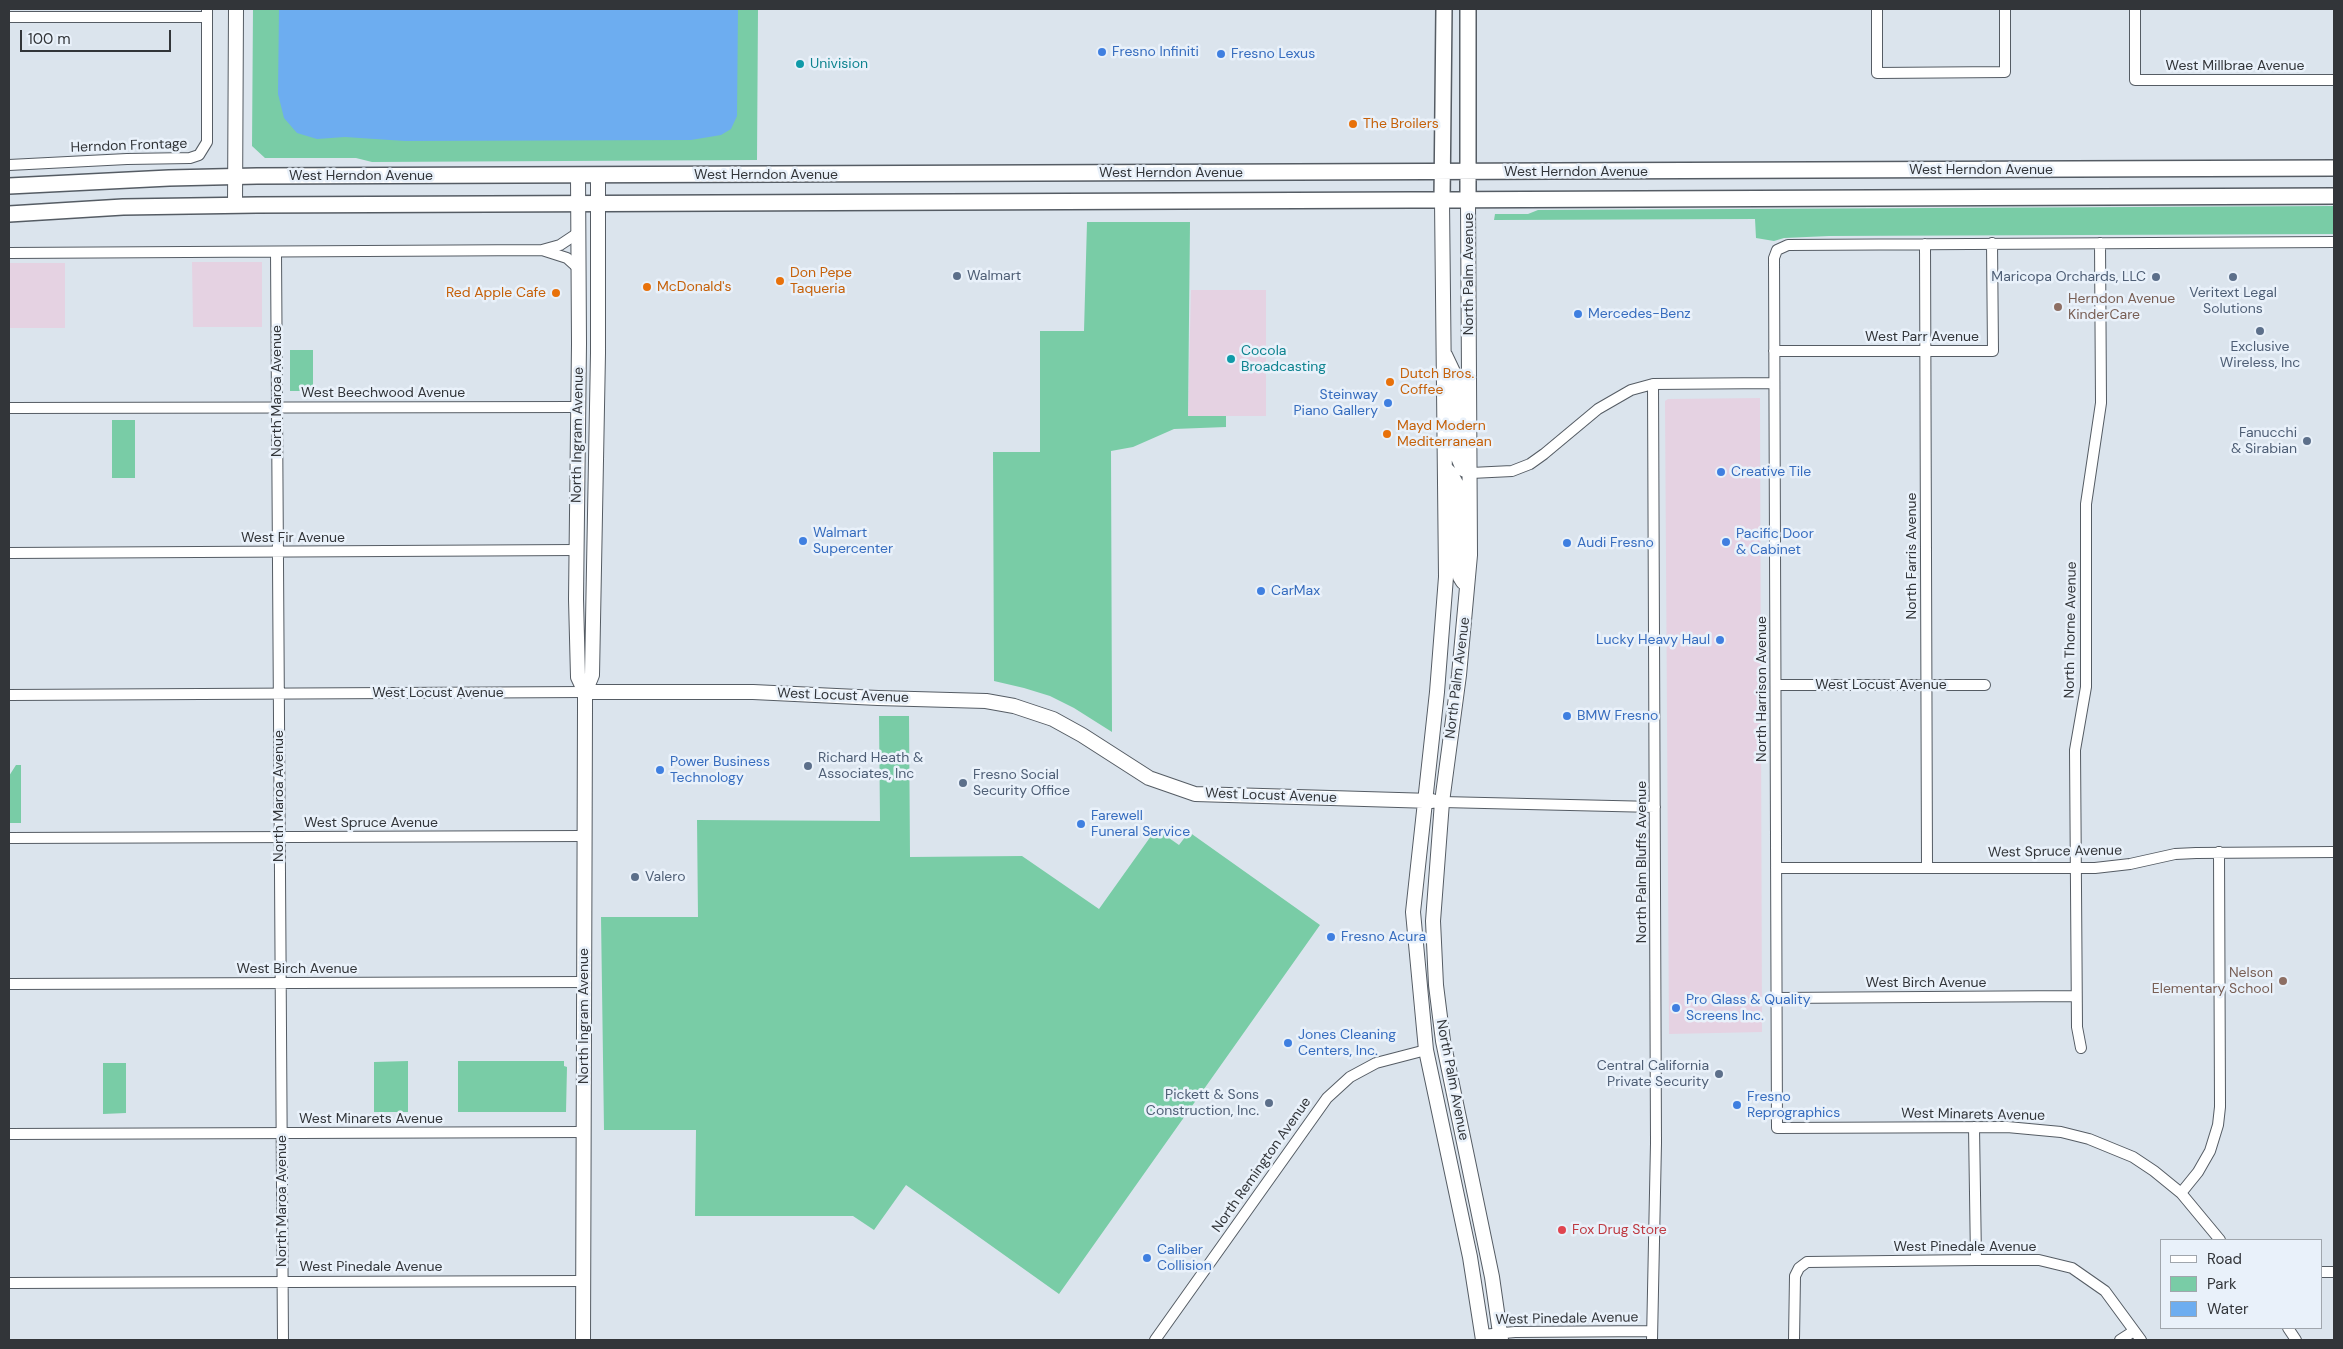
<!DOCTYPE html>
<style>
body{margin:0}
#map{position:relative;width:2343px;height:1349px;overflow:hidden;background:#dbe4ed;font-family:"DM Sans",sans-serif}
canvas{display:block}
.frame{position:absolute;inset:0;border:10px solid #323539;pointer-events:none}
.legend{position:absolute;left:2160px;top:1239px;width:162px;height:90px;box-sizing:border-box;background:#e9f1fa;border:1px solid #a0a6ad;margin:0;padding:6px 9px;list-style:none;font-size:15px;color:#323539}
.legend li{display:flex;align-items:center;gap:10px;height:25px}
.legend b{width:25px;border:1px solid #a0a6ad}
.scale{position:absolute;left:20px;top:30px;width:151px;height:22px;box-sizing:border-box;border:2px solid #323539;border-top:0;padding-left:6px;font-size:15px;line-height:18px;white-space:nowrap;color:#323539;-webkit-text-stroke:4px #e9f1fa;paint-order:stroke}
</style>
<div id="map">
<canvas width="2343" height="1349"></canvas>
<div class="frame"></div>
<ul class="legend">
<li><b style="height:6px;background:#fff"></b>Road</li>
<li><b style="height:14px;background:#79cca6"></b>Park</li>
<li><b style="height:14px;background:#6dadf0"></b>Water</li>
</ul>
<div class="scale">100 m</div>
</div>
<script>
const ctx = document.querySelector('canvas').getContext('2d');
ctx.lineJoin = 'round';
function fill(path, color) { ctx.fillStyle = color; ctx.fill(path, 'evenodd'); }
const toPath = rows => new Path2D(rows.map(r => 'M' + r).join(''));
function strokePath(path, color, width, dash) { ctx.strokeStyle = color; ctx.lineWidth = width; ctx.lineCap = dash ? 'butt' : 'round'; ctx.setLineDash(dash || []); ctx.stroke(path); }
function label(font, color, halo, rows, align = 'center') {
  ctx.font = font + ' "DM Sans",sans-serif'; ctx.lineWidth = 5; ctx.setLineDash([]); ctx.textBaseline = 'middle'; ctx.strokeStyle = halo; ctx.fillStyle = color; for (const [text, x, y, turn = 0] of rows) {
    ctx.save(); ctx.translate(x, y); ctx.rotate((+turn || 0) * Math.PI / 180); ctx.textAlign = isNaN(turn) ? turn : align; if (halo) ctx.strokeText(text, 0, 0); ctx.fillText(text, 0, 0); ctx.restore();
  }
}
fill(toPath([
 [192,262,262,262,262,327,193,327],
 [9,263,65,263,65,328,9,328],
 [1191,290,1266,290,1266,416,1188,416],
 [1760,398,1762,1032,1669,1034,1665,401,1668,399]
]), '#e5d2e2');
fill(toPath([
 [253,9,758,9,757,160,372,162,356,158,265,158,252,146],
 [2334,206,2334,234,1829,236,1784,238,1774,241,1756,238,1755,219,1494,220,1495,214,1528,214,1538,210],
 [1087,222,1190,222,1188,416,1226,416,1226,427,1174,429,1133,447,1111,451,1112,732,1074,708,1050,696,1024,688,994,681,993,452,1040,452,1040,331,1084,331],
 [290,350,313,350,313,391,290,391],
 [112,420,135,420,135,478,112,478],
 [879,716,909,716,910,857,1022,856,1099,909,1156,829,1179,845,1189,832,1320,925,1059,1294,906,1185,874,1230,853,1216,695,1216,696,1130,604,1130,601,917,698,917,697,820,880,821],
 [16,765,21,765,21,823,9,823,9,776],
 [408,1061,408,1112,374,1112,374,1062],
 [458,1061,564,1061,564,1066,567,1067,566,1112,458,1112],
 [103,1063,126,1063,126,1113,103,1114]
]), '#79cca6');
fill(toPath([
 [738,9,737,116,731,129,721,135,691,140,405,141,345,137,317,139,297,133,284,118,278,94,279,9]
]), '#6dadf0');
const street = toPath([
 [1877,9,1877,73,2005,72,2005,9],
 [2135,9,2135,80,2334,80],
 [9,17,207,17,207,9],
 [9,165,127,159,190,158,199,155,207,142,207,17],
 [1925,244,1927,868],
 [542,250,567,258,578,268],
 [276,252,283,1340],
 [9,253,542,250,560,245,578,233],
 [1774,351,1993,351,1992,243],
 [9,408,578,407],
 [1471,473,1512,471,1530,464,1544,454,1598,409,1631,390,1653,384,1774,383],
 [9,553,577,550],
 [1776,685,1985,685],
 [9,695,585,692],
 [1442,802,1655,807],
 [9,838,584,836],
 [1776,868,2095,868,2130,864,2175,854,2196,853,2334,852],
 [9,984,585,982],
 [1776,998,2076,996],
 [2081,1048,2077,1027,2075,750,2086,687,2086,504,2101,403,2100,243],
 [1974,1127,1976,1260],
 [9,1134,584,1132],
 [2181,1193,2198,1172,2210,1151,2218,1125,2220,1107,2219,852],
 [2220,1240,2181,1193,2154,1171,2133,1157,2089,1139,2061,1132,2007,1127,1777,1128,1774,258,1777,250,1788,245,2334,242],
 [2322,1272,2334,1272],
 [9,1283,583,1281],
 [2288,1328,2296,1340],
 [1482,1335,1515,1332,1652,1331],
 [1155,1340,1327,1098,1350,1077,1376,1063,1426,1050],
 [1652,1340,1656,1143,1653,384],
 [1794,1340,1795,1276,1799,1268,1807,1262,1976,1260,2039,1260,2072,1268,2105,1291,2141,1340],
 [2120,1340,2134,1331]
]);
const secondary = toPath([
 [578,176,579,344,576,599,578,677,585,692],
 [1442,201,1446,577,1437,692,1413,912,1426,1050,1470,1257,1483,1340],
 [1468,201,1470,555,1459,675,1442,802,1433,921,1436,985,1443,1041,1492,1277,1501,1340],
 [235,205,236,9],
 [1445,355,1455,376,1457,455,1463,469,1471,473],
 [1445,468,1451,474,1458,487,1460,577,1463,582],
 [585,692,753,692,878,698,986,701,1014,706,1053,719,1082,735,1149,778,1195,794,1432,801],
 [583,1340,585,709,585,692,592,675,598,353,598,175]
]);
const primary = toPath([
 [1468,9,1468,201],
 [9,186,169,178,257,176,2334,168],
 [1442,201,1444,9],
 [9,214,123,207,257,205,2334,196]
]);
strokePath(street, '#555c64', 12);
strokePath(secondary, '#555c64', 16);
strokePath(primary, '#555c64', 18);
strokePath(street, '#fff', 10);
strokePath(secondary, '#fff', 14);
strokePath(primary, '#fff', 15);
for (const [x, y, r, color] of [
 [1102,52,5,"#3f7fe0"],
 [1221,54,5,"#3f7fe0"],
 [800,64,5,"#0f9aa8"],
 [1353,124,5,"#e8710a"],
 [957,276,5,"#5c6f8a"],
 [2156,277,5,"#5c6f8a"],
 [2233,277,5,"#5c6f8a"],
 [780,281,5,"#e8710a"],
 [647,287,5,"#e8710a"],
 [556,293,5,"#e8710a"],
 [2058,307,5,"#8d6e63"],
 [1578,314,5,"#3f7fe0"],
 [2260,331,5,"#5c6f8a"],
 [1231,359,5,"#0f9aa8"],
 [1390,382,5,"#e8710a"],
 [1388,403,5,"#3f7fe0"],
 [1387,434,5,"#e8710a"],
 [2307,441,5,"#5c6f8a"],
 [1721,472,5,"#3f7fe0"],
 [803,541,5,"#3f7fe0"],
 [1726,542,5,"#3f7fe0"],
 [1567,543,5,"#3f7fe0"],
 [1261,591,5,"#3f7fe0"],
 [1720,640,5,"#3f7fe0"],
 [1567,716,5,"#3f7fe0"],
 [808,766,5,"#5c6f8a"],
 [660,770,5,"#3f7fe0"],
 [963,783,5,"#5c6f8a"],
 [1081,824,5,"#3f7fe0"],
 [635,877,5,"#5c6f8a"],
 [1331,937,5,"#3f7fe0"],
 [2283,981,5,"#8d6e63"],
 [1676,1008,5,"#3f7fe0"],
 [1288,1043,5,"#3f7fe0"],
 [1719,1074,5,"#5c6f8a"],
 [1269,1103,5,"#5c6f8a"],
 [1737,1105,5,"#3f7fe0"],
 [1562,1230,5,"#e0444e"],
 [1147,1258,5,"#3f7fe0"]
]) { const dot = new Path2D(); dot.arc(x, y, r, 0, 2 * Math.PI); ctx.fillStyle = color; ctx.fill(dot); strokePath(dot, '#e9f1fa', 2); }
label('14px', '#366cbe', '#e9f1fa', [
 ["Fresno Infiniti",1112,52],
 ["Fresno Lexus",1231,54],
 ["Mercedes-Benz",1588,314],
 ["Steinway",1378,395,"right"],
 ["Piano Gallery",1378,411,"right"],
 ["Creative Tile",1731,472],
 ["Walmart",813,533],
 ["Supercenter",813,549],
 ["Pacific Door",1736,534],
 ["& Cabinet",1736,550],
 ["Audi Fresno",1577,543],
 ["CarMax",1271,591],
 ["Lucky Heavy Haul",1710,640,"right"],
 ["BMW Fresno",1577,716],
 ["Power Business",670,762],
 ["Technology",670,778],
 ["Farewell",1091,816],
 ["Funeral Service",1091,832],
 ["Fresno Acura",1341,937],
 ["Pro Glass & Quality",1686,1000],
 ["Screens Inc.",1686,1016],
 ["Jones Cleaning",1298,1035],
 ["Centers, Inc.",1298,1051],
 ["Fresno",1747,1097],
 ["Reprographics",1747,1113],
 ["Caliber",1157,1250],
 ["Collision",1157,1266]
], 'left');
label('14px', '#0d838f', '#e9f1fa', [
 ["Univision",810,64],
 ["Cocola",1241,351],
 ["Broadcasting",1241,367]
], 'left');
label('14px', '#323539', '#e9f1fa', [
 ["West Millbrae Avenue",2235,66],
 ["Herndon Frontage",129,146,-2],
 ["West Herndon Avenue",1981,170],
 ["West Herndon Avenue",1576,172],
 ["West Herndon Avenue",1171,173],
 ["West Herndon Avenue",766,175],
 ["West Herndon Avenue",361,176],
 ["North Palm Avenue",1469,274,-90],
 ["West Parr Avenue",1922,337],
 ["North Maroa Avenue",277,391,-90],
 ["West Beechwood Avenue",383,393],
 ["North Ingram Avenue",578,435,-89],
 ["West Fir Avenue",293,538],
 ["North Farris Avenue",1912,556,-90],
 ["North Thorne Avenue",2071,630,-89],
 ["North Palm Avenue",1458,678,-83],
 ["West Locust Avenue",1881,685],
 ["North Harrison Avenue",1762,689,-90],
 ["West Locust Avenue",438,693],
 ["West Locust Avenue",843,696,2],
 ["North Maroa Avenue",279,796,-90],
 ["West Locust Avenue",1271,796,2],
 ["West Spruce Avenue",371,823],
 ["West Spruce Avenue",2055,852,-1],
 ["North Palm Bluffs Avenue",1642,862,-90],
 ["West Birch Avenue",297,969],
 ["West Birch Avenue",1926,983],
 ["North Ingram Avenue",584,1016,-90],
 ["North Palm Avenue",1452,1080,79],
 ["West Minarets Avenue",1973,1115,1],
 ["West Minarets Avenue",371,1119],
 ["North Remington Avenue",1262,1165,-55],
 ["North Maroa Avenue",282,1201,-90],
 ["West Pinedale Avenue",1965,1247],
 ["West Pinedale Avenue",371,1267],
 ["West Pinedale Avenue",1567,1319,-1]
]);
label('14px', '#c56008', '#e9f1fa', [
 ["The Broilers",1363,124],
 ["Don Pepe",790,273],
 ["Taqueria",790,289],
 ["McDonald's",657,287],
 ["Red Apple Cafe",546,293,"right"],
 ["Dutch Bros.",1400,374],
 ["Coffee",1400,390],
 ["Mayd Modern",1397,426],
 ["Mediterranean",1397,442]
], 'left');
label('14px', '#4e5e75', '#e9f1fa', [
 ["Walmart",967,276],
 ["Maricopa Orchards, LLC",2146,277,"right"],
 ["Veritext Legal",2233,293,"center"],
 ["Solutions",2233,309,"center"],
 ["Exclusive",2260,347,"center"],
 ["Wireless, Inc",2260,363,"center"],
 ["Fanucchi",2297,433,"right"],
 ["& Sirabian",2297,449,"right"],
 ["Richard Heath &",818,758],
 ["Associates, Inc",818,774],
 ["Fresno Social",973,775],
 ["Security Office",973,791],
 ["Valero",645,877],
 ["Central California",1709,1066,"right"],
 ["Private Security",1709,1082,"right"],
 ["Pickett & Sons",1259,1095,"right"],
 ["Construction, Inc.",1259,1111,"right"]
], 'left');
label('14px', '#785e54', '#e9f1fa', [
 ["Herndon Avenue",2068,299],
 ["KinderCare",2068,315],
 ["Nelson",2273,973,"right"],
 ["Elementary School",2273,989,"right"]
], 'left');
label('14px', '#be3a42', '#e9f1fa', [
 ["Fox Drug Store",1572,1230]
], 'left');
</script>
